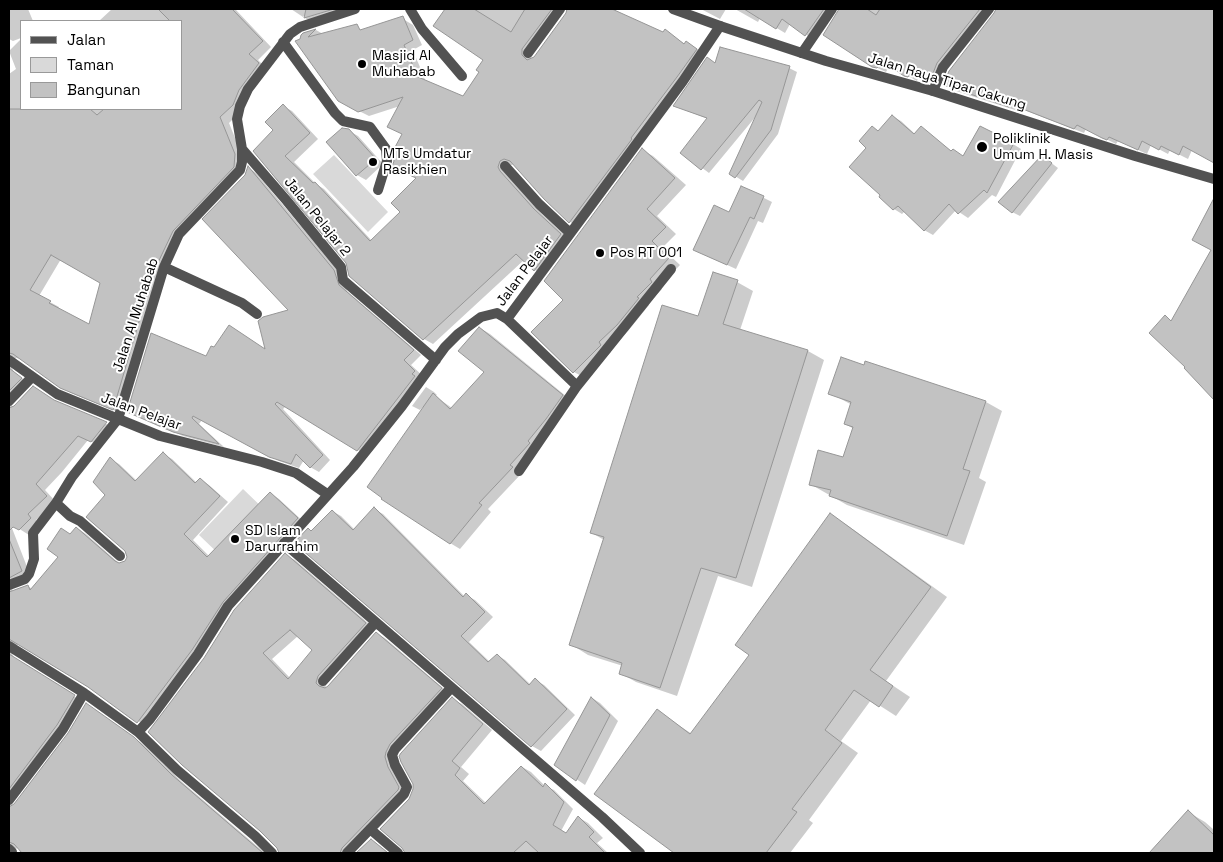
<!DOCTYPE html>
<style>
body{margin:0}
#map{position:relative;width:1223px;height:862px;overflow:hidden;background:#fff;font-family:"Space Grotesk",sans-serif}
canvas{display:block}
.frame{position:absolute;inset:0;border:10px solid #000;pointer-events:none}
.legend{position:absolute;left:20px;top:20px;width:162px;height:90px;box-sizing:border-box;background:#fff;border:1px solid #999;margin:0;padding:6px 9px;list-style:none;font-size:15px;color:#000}
.legend li{display:flex;align-items:center;gap:10px;height:25px}
.legend b{width:25px;border:1px solid #999}
</style>
<div id="map">
<canvas width="1223" height="862"></canvas>
<div class="frame"></div>
<ul class="legend">
<li><b style="height:6px;background:#525252"></b>Jalan</li>
<li><b style="height:14px;background:#d9d9d9"></b>Taman</li>
<li><b style="height:14px;background:#c2c2c2"></b>Bangunan</li>
</ul>
</div>
<script>
const ctx = document.querySelector('canvas').getContext('2d');
ctx.lineJoin = 'round';
function fill(path, color) { ctx.fillStyle = color; ctx.fill(path, 'evenodd'); }
const toPath = rows => new Path2D(rows.map(r => 'M' + r).join(''));
function strokePath(path, color, width, dash) { ctx.strokeStyle = color; ctx.lineWidth = width; ctx.lineCap = dash ? 'butt' : 'round'; ctx.setLineDash(dash || []); ctx.stroke(path); }
function label(font, color, halo, rows, align = 'center') {
  ctx.font = font + ' "Space Grotesk",sans-serif'; ctx.lineWidth = 4; ctx.setLineDash([]); ctx.textBaseline = 'middle'; ctx.strokeStyle = halo; ctx.fillStyle = color; for (const [text, x, y, turn = 0] of rows) {
    ctx.save(); ctx.translate(x, y); ctx.rotate((+turn || 0) * Math.PI / 180); ctx.textAlign = isNaN(turn) ? turn : align; if (halo) ctx.strokeText(text, 0, 0); ctx.fillText(text, 0, 0); ctx.restore();
  }
}
fill(toPath([
 [334,155,388,212,368,232,313,174],
 [243,489,267,512,223,558,199,535]
]), '#d9d9d9');
fill(toPath([
 [9,9,28,9,33,21,21,21,21,38,13,41,9,39],
 [112,9,237,9,236,10,271,47,258,60,268,70,248,96,242,110,229,123,244,160,182,236,164,276,123,414,71,393,21,359,16,358,12,362,11,366,14,372,30,384,13,402,11,409,58,403,115,428,101,447,88,440,62,472,45,490,56,502,36,520,40,524,29,535,10,523,31,577,13,585,12,592,28,586,32,589,60,557,70,535,77,528,86,534,120,564,127,561,128,554,107,495,110,459,119,464,137,481,163,454,172,459,197,483,200,479,209,485,228,502,193,540,209,556,270,493,279,499,306,524,232,607,147,727,89,686,19,644,13,647,11,652,15,659,83,702,13,801,12,806,15,805,96,710,143,744,182,782,265,853,20,853,19,848,14,849,9,853,9,74,16,69,9,51,21,39,21,109,181,109,181,21,99,21],
 [61,259,102,283,90,325,58,309,59,307,39,296],
 [291,9,351,9,314,23,305,18,306,13,303,17],
 [446,9,566,9,532,54,531,61,534,58,567,14,568,9,610,9,664,33,666,31,685,44,687,42,696,48,705,55,579,227,570,222,545,198,514,164,509,166,509,177,543,215,570,240,544,276,535,270,524,260,433,344,424,339,347,262,254,151,275,130,283,106,292,111,318,139,294,162,316,184,324,189,372,241,402,212,418,179,403,172,403,134,400,106,369,116,349,106,301,40,304,34,316,30,323,34,348,36,403,19,413,25,422,45,413,50,426,82,463,98,480,72,485,60,434,26],
 [701,9,726,9,720,19],
 [735,9,837,9,814,40,790,24,785,33,760,18,758,22],
 [840,9,994,9,946,68,939,85,918,78,917,81,915,80,890,65,886,72,873,66],
 [997,9,1214,9,1214,162,1192,150,1188,159,1170,150,1168,154,1151,145,1147,154,1118,141,1116,144,1086,129,1084,133,1019,108,1018,111,953,90,944,85,996,13],
 [716,64,789,68,797,72,778,134,743,181,730,173,757,115,709,173,682,153,708,119,675,106],
 [892,116,901,121,915,134,921,128,952,152,964,157,1013,144,1021,149,996,197,992,195,968,218,956,210,933,235,924,230,905,211,902,214,894,209,881,197,868,148,872,127,879,131],
 [349,131,358,136,383,164,366,180,357,175],
 [642,150,653,156,686,185,657,216,676,234,662,248,680,265,660,286,662,289,648,304,649,305,628,331,609,349,611,352,585,378,574,372,565,300],
 [1042,156,1058,168,1020,216,1012,212],
 [249,168,256,173,343,276,347,291,421,355,411,365,423,376,366,455,286,406,283,409,330,460,319,472,310,467,304,460,299,468,279,461,202,420,199,424,224,447,183,436,137,416,207,358,267,351,290,310,246,175],
 [742,187,772,202,763,223,758,221,736,269,703,254,730,213],
 [1213,203,1214,203,1214,398,1186,368,1166,317,1172,321,1212,250],
 [737,282,753,291,740,330,808,351,824,360,752,587,718,576,677,696,636,682,620,673,623,666,588,655,572,645,604,540,592,533,699,318],
 [480,328,490,334,572,401,522,473,488,509,491,512,460,549,450,543,424,406,420,410,412,406,426,387,434,392,437,395,435,396,452,408,486,372],
 [830,393,986,402,1002,411,979,478,986,482,964,545,847,505,810,484,844,458,854,429,845,424,852,405],
 [374,509,383,514,465,597,466,595,475,600,493,617,469,642,490,662,497,655,505,660,531,685,535,680,544,685,575,715,541,751,532,746,296,543,312,531,332,511,341,516,355,530],
 [830,515,847,525,947,597,886,681,910,697,896,716,871,700,841,741,858,753,809,820,813,823,790,853,676,853,596,794,657,711,692,734,751,655],
 [285,555,295,560,375,629,327,682,325,689,377,633,386,639,450,694,398,751,394,763,408,793,351,853,280,853,278,848,261,830,182,764],
 [298,636,314,650,290,678,272,659],
 [592,698,600,703,618,721,585,785,556,765],
 [452,699,462,704,492,730,461,767,469,774,463,781,486,803,522,767,531,772,545,786,554,790,573,809,561,831,566,834,578,817,588,823,603,838,597,843,608,853,406,853,404,847,410,800],
 [1188,812,1205,822,1213,829,1214,827,1214,853,1152,853],
 [371,840,380,846,389,853,358,853]
]), '#0003');
const building = toPath([
 [158,9,232,9,263,41,249,54,259,63,239,90,233,105,220,117,235,154,234,167,173,231,154,271,113,410,60,388,13,354,9,353,9,109,90,109,97,115,104,109,181,109,181,21,170,21,158,9],
 [51,255,100,283,89,324,49,303,51,301,30,290,51,255],
 [306,9,334,9,304,18,306,9],
 [445,9,474,9,511,32,525,9,552,9,522,49,522,55,527,60,534,57,566,13,567,9,612,9,663,32,665,29,684,44,686,41,697,49,677,77,631,138,632,139,569,223,544,199,510,161,504,159,500,161,498,167,500,171,534,209,561,234,534,271,516,254,423,340,349,276,346,263,253,151,273,130,265,122,283,104,310,133,285,156,313,183,315,182,370,241,400,212,391,203,416,178,392,167,394,161,393,151,402,134,387,127,403,97,358,112,338,101,295,41,300,39,301,35,303,33,316,29,308,37,357,24,360,30,403,16,413,40,404,45,418,77,463,96,479,72,476,70,483,60,433,26,445,9],
 [744,9,824,9,805,36,782,19,776,29,744,9],
 [839,9,867,9,876,15,880,9,980,9,937,63,930,81,910,74,908,77,904,76,882,61,877,68,872,67,823,35,839,9],
 [996,9,1214,9,1214,163,1183,146,1179,155,1161,146,1159,150,1142,141,1138,150,1109,137,1107,140,1102,138,1077,125,1074,129,1010,104,1009,107,943,85,949,71,994,13,996,9],
 [720,47,790,66,771,130,735,178,729,174,762,102,759,100,701,170,680,153,707,118,673,106,707,57,715,63,720,47],
 [892,115,914,134,921,126,951,151,953,149,963,156,980,126,1014,143,987,193,984,190,958,214,949,204,924,231,898,206,893,210,879,197,880,195,849,167,866,148,859,141,872,126,878,131,892,115],
 [342,128,349,129,376,159,356,176,326,142,342,128],
 [642,148,675,178,647,209,666,227,652,241,669,258,650,279,652,282,637,297,639,298,617,325,599,342,601,345,573,373,531,332,563,300,544,281,642,148],
 [1042,155,1052,163,1012,213,998,202,1042,155],
 [248,166,334,270,339,285,414,350,404,360,415,371,412,374,415,376,357,451,277,402,275,404,323,455,310,468,296,454,291,464,269,457,193,416,192,418,219,444,173,432,127,412,151,333,206,356,211,346,214,347,229,325,265,349,258,321,263,317,288,310,202,219,245,175,248,166],
 [741,186,764,196,754,219,750,217,727,265,693,250,714,205,729,212,741,186],
 [1214,198,1214,400,1184,368,1185,367,1149,333,1165,315,1171,321,1211,250,1192,240,1214,198],
 [713,272,738,280,723,324,808,350,736,578,701,568,660,688,619,674,622,663,569,645,604,537,590,533,662,305,698,316,713,272],
 [479,327,563,395,546,419,528,441,530,443,510,465,513,467,479,503,482,505,450,544,381,499,382,498,367,487,433,393,450,409,484,372,458,351,479,327],
 [841,357,864,365,865,361,986,401,963,469,970,471,947,536,829,496,831,490,809,485,818,450,843,457,853,427,844,424,851,402,828,394,841,357],
 [9,368,22,378,9,391,9,368],
 [33,386,54,400,107,422,91,442,78,436,36,484,47,496,28,514,31,518,19,530,13,527,9,531,9,408,14,406,33,386],
 [163,452,195,483,200,478,220,496,184,534,207,557,270,492,298,518,223,602,192,650,137,723,88,687,9,639,9,592,28,585,30,590,58,557,47,549,61,528,70,534,76,527,115,561,119,563,125,561,127,557,125,551,86,517,105,495,93,482,110,457,135,481,163,452],
 [374,507,463,597,466,593,485,612,461,636,488,662,497,654,529,685,535,678,567,709,531,747,294,543,308,528,311,531,332,510,353,530,374,507],
 [830,513,931,587,870,670,893,686,879,707,854,690,825,730,842,743,792,809,797,812,766,853,674,853,594,794,657,709,690,734,749,655,735,645,830,513],
 [9,539,22,571,9,578,9,539],
 [285,553,366,623,318,676,316,683,319,686,325,688,328,686,376,632,442,688,390,744,386,752,385,757,388,767,399,787,398,790,342,848,340,853,279,853,277,848,260,831,182,765,148,732,204,658,234,610,285,553],
 [290,630,312,650,288,679,263,653,290,630],
 [9,654,75,695,57,725,9,789,9,654],
 [452,697,483,724,452,761,460,768,455,775,484,804,521,766,543,787,545,783,564,802,553,825,566,833,578,816,594,832,589,837,605,853,539,853,526,841,513,853,405,853,402,848,380,829,409,799,413,789,413,784,401,762,399,756,401,753,452,697],
 [591,697,610,715,576,781,554,765,591,697],
 [86,703,134,737,172,775,263,853,22,853,14,844,9,842,9,807,14,804,68,733,86,703],
 [1188,810,1214,835,1214,853,1149,853,1188,810],
 [371,839,388,853,356,853,371,839]
]);
fill(building, '#c2c2c2');
strokePath(building, '#969696', 1);
strokePath(toPath([
 [410,9,422,29,462,76],
 [283,42,335,113,343,121,370,127,386,149,387,161,378,190],
 [528,53,560,9],
 [802,53,832,9],
 [933,91,943,67,989,9],
 [242,149,287,201,341,267,343,280,436,360],
 [505,166,539,204,570,233],
 [164,267,242,303,257,314],
 [507,319,683,81,720,26],
 [9,360,57,394,160,436,262,462,296,473,327,494],
 [9,401,32,377],
 [519,471,577,386],
 [56,503,70,516,80,521,120,556],
 [284,543,602,817,640,853],
 [9,585,25,579,29,574,34,559,33,533,56,503,72,477,118,419,164,267,179,234,240,170,242,162,242,149,237,119,240,106,248,89,290,34,300,27,355,9],
 [9,646,84,693,138,732,177,770,255,836,272,853],
 [323,681,375,623],
 [138,732,150,719,198,654,228,606,353,467,402,406,445,347,458,334,481,317,497,313,507,319,577,386,671,269],
 [9,800,63,729,84,693],
 [370,829,398,853],
 [9,849,12,852,11,853],
 [347,853,404,794,407,787,395,765,392,755,395,749,451,688]
]), '#525252', 10);
strokePath(toPath([
 [673,9,720,26,826,61,933,91,1135,156,1214,179]
]), '#525252', 10);
for (const [x, y, r, color] of [
 [362,64,5,"#000"],
 [982,147,6,"#000"],
 [373,162,5,"#000"],
 [600,253,5,"#000"],
 [235,539,5,"#000"]
]) { const dot = new Path2D(); dot.arc(x, y, r, 0, 2 * Math.PI); ctx.fillStyle = color; ctx.fill(dot); strokePath(dot, '#fff', 2); }
label('14px', '#000', '#fff', [
 ["Masjid Al",372,56],
 ["Muhabab",372,72],
 ["Poliklinik",993,139],
 ["Umum H. Masis",993,155],
 ["MTs Umdatur",383,154],
 ["Rasikhien",383,170],
 ["Pos RT 001",610,253],
 ["SD Islam",245,531],
 ["Darurrahim",245,547]
], 'left');
label('14px', '#000', '#fff', [
 ["Jalan Raya Tipar Cakung",947,82,17],
 ["Jalan Pelajar 2",317,217,51],
 ["Jalan Pelajar",525,271,-53],
 ["Jalan Al Muhabab",136,315,-72],
 ["Jalan Pelajar",141,412,20]
]);
</script>
